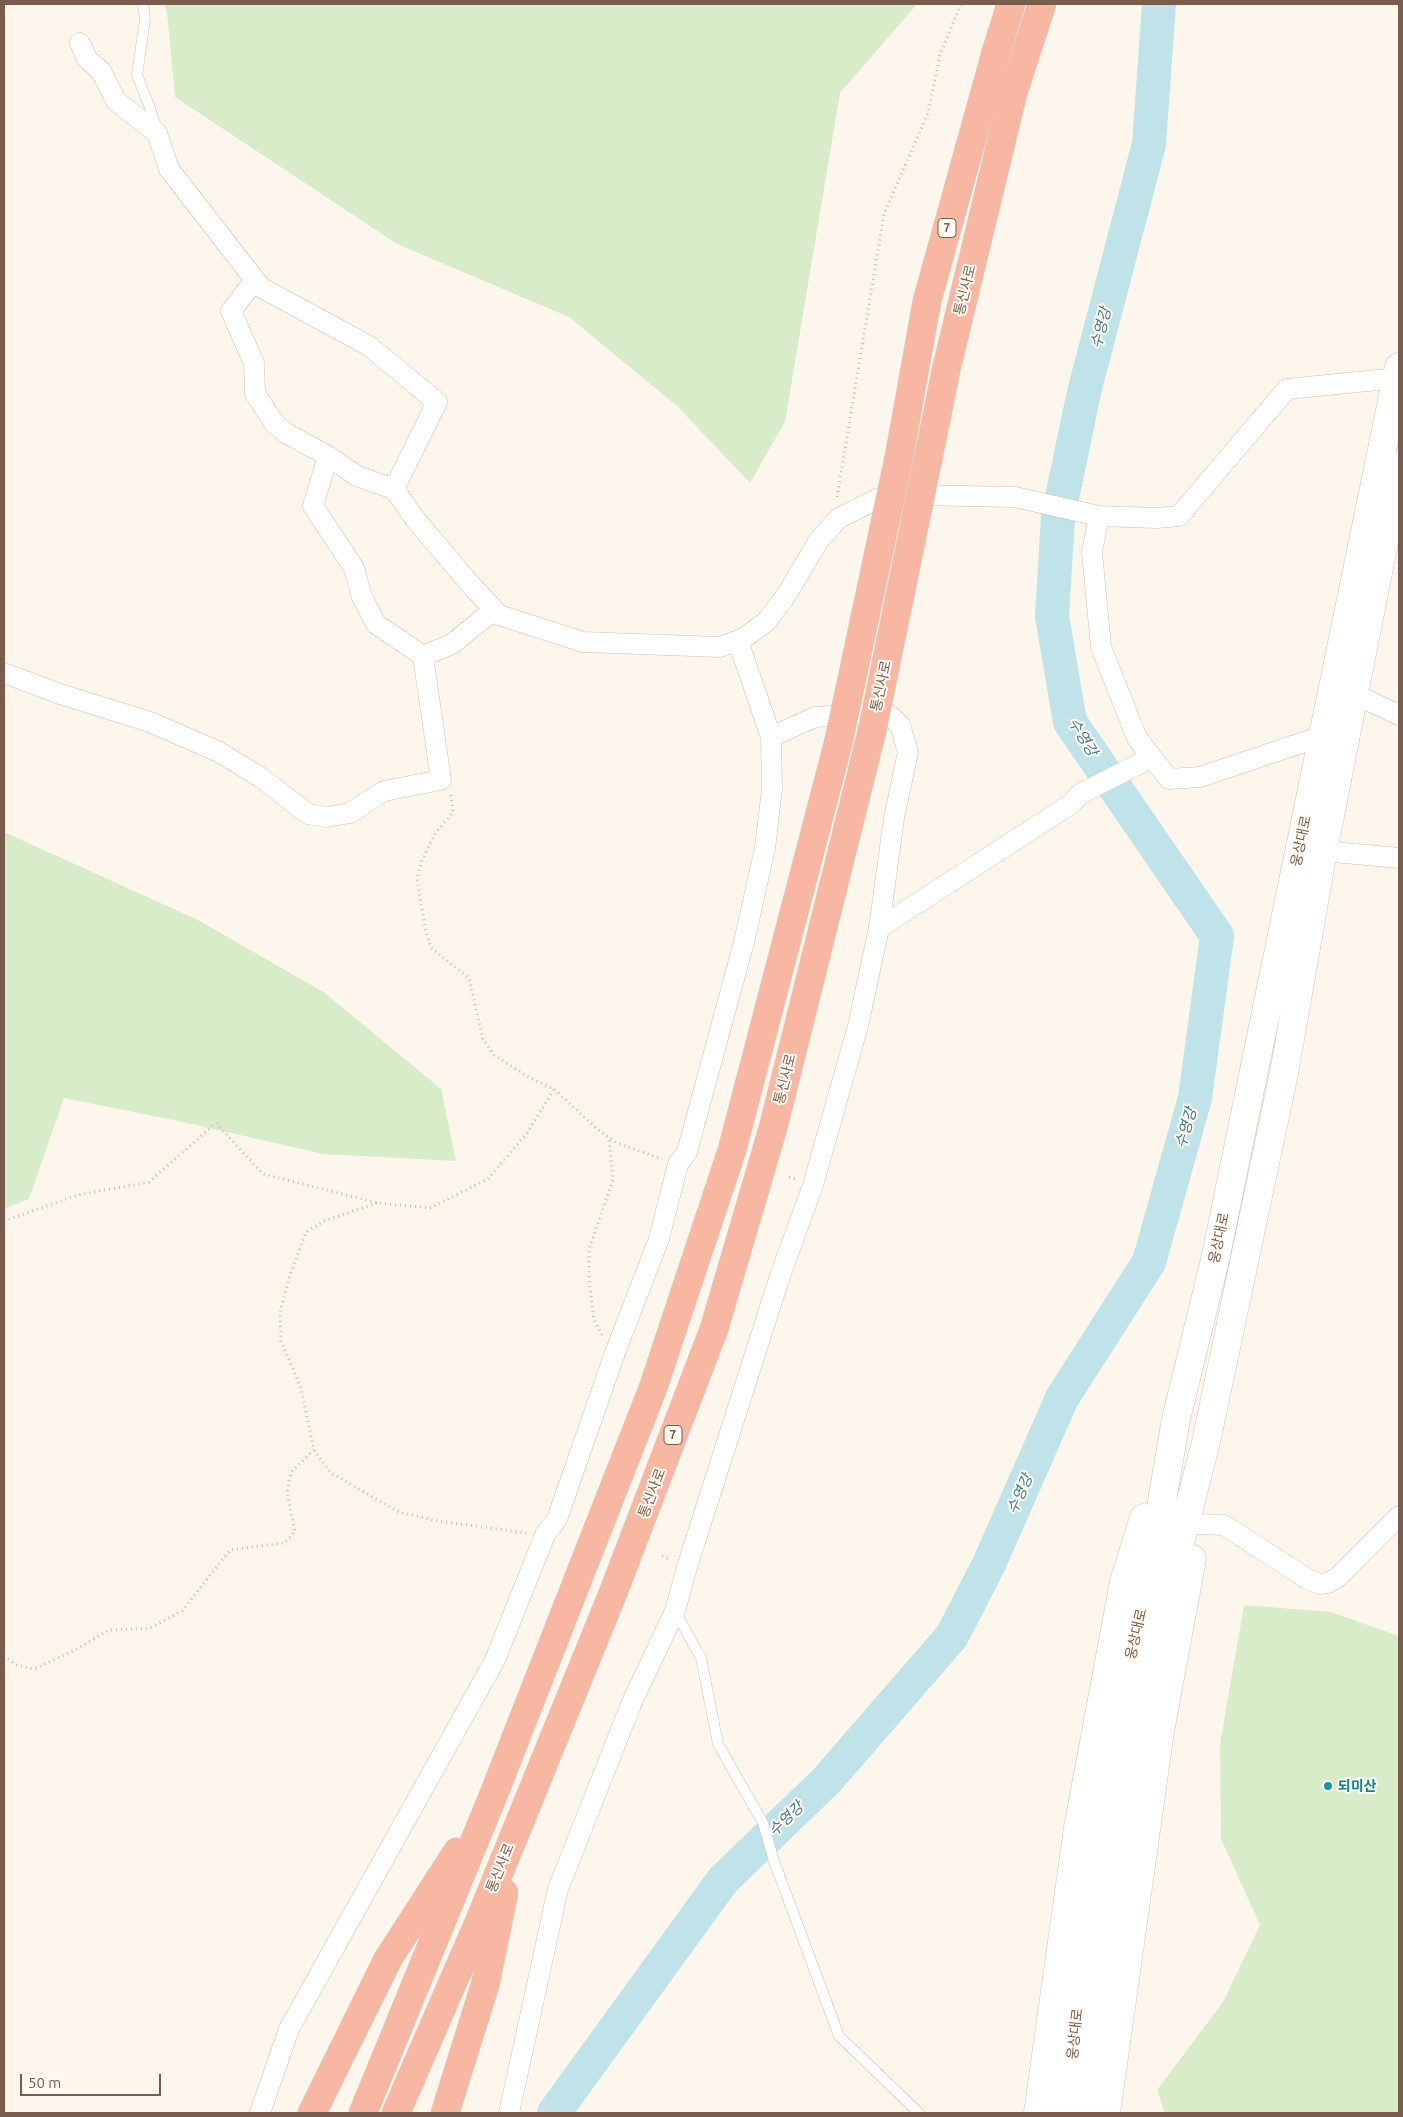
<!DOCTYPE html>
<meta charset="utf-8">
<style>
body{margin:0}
#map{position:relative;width:1403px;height:2117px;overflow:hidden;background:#fdf6ec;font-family:Ubuntu,sans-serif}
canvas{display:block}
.frame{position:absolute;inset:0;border:5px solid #7a5c4d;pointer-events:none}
.scale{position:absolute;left:20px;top:2074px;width:141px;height:22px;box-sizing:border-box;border:2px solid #7a5c4d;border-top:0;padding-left:6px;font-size:15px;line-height:18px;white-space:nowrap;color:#7a5c4d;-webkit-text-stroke:4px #fffaf3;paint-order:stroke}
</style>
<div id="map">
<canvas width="1403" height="2117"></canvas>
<div class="frame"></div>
<div class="scale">50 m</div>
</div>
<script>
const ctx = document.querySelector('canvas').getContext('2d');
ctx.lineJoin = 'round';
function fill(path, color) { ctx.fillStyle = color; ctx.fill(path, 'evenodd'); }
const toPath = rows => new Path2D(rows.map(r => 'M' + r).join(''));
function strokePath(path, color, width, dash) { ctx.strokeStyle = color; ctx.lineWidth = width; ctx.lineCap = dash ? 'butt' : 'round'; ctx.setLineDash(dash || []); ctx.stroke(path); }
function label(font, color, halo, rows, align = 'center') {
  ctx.font = font + ' Ubuntu,"Noto Sans KR",sans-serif'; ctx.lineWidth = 4; ctx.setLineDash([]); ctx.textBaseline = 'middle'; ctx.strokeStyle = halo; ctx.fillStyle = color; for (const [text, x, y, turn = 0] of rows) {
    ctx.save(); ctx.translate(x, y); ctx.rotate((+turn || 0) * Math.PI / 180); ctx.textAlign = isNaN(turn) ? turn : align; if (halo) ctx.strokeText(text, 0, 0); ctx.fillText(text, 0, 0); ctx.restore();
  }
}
fill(toPath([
 [164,4,917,4,840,93,785,422,750,483,677,406,569,317,397,244,175,97,167,13],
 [4,832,198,920,325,993,441,1089,456,1161,323,1154,183,1122,64,1098,29,1199,4,1209],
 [1244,1605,1331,1612,1399,1636,1399,2113,1165,2113,1157,2090,1223,2002,1260,1925,1221,1839,1220,1744]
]), '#d8ecc9');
strokePath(toPath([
 [554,2113,723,1880,826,1781,952,1636,989,1564,1062,1398,1149,1262,1195,1098,1217,936,1070,722,1052,616,1058,517,1084,392,1149,144,1159,4]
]), '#bfe3e8', 34);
const lane = toPath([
 [143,4,145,19,137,75,150,108,156,129],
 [675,1611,701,1658,718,1744,763,1823,774,1861,839,2036,919,2113]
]);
const street = toPath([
 [80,43,87,59,101,71,116,101,157,133,169,169,255,280,231,311,254,363,255,393,274,423,286,433,328,456,357,476,394,489,415,519,471,585,499,615,583,642,720,647,744,638,767,621,787,594,819,540,839,518,877,499,916,495,1015,497,1099,516],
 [255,280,262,288,369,346,437,402,394,489],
 [738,641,771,737],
 [423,656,452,644,494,610],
 [4,673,60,694,150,722,219,752,260,777,308,814,327,817,350,813,384,791,441,780,423,656,376,624,362,597,354,568,313,506,328,456],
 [1341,692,1354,694,1399,715],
 [1322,736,1200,777,1169,779,1137,738,1101,647,1092,552,1099,516,1157,518,1179,516,1287,389,1397,378],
 [1323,851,1399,858],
 [1197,1524,1224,1525,1309,1580,1320,1584,1328,1583,1338,1577,1399,1516],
 [260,2113,289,2029,495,1660,545,1535,557,1519,616,1350,659,1239,678,1164,687,1152,744,942,765,848,772,789,771,737,815,717,887,713,900,725,908,752,894,818,879,928],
 [509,2113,558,1889,632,1702,675,1611,687,1567,780,1276,813,1185,858,1026,879,928,1071,804,1080,794,1141,763,1149,754]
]);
const secondary = toPath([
 [1038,2113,1078,1828,1124,1582,1144,1518],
 [1066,2113,1086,1923,1111,1745,1147,1590,1176,1419,1215,1260,1399,367],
 [1087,2113,1107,1923,1131,1747,1160,1621,1206,1442,1284,1073,1323,851,1399,466],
 [1106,2113,1160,1731,1192,1559]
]);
const highway = toPath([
 [932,440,946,370,1013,93,1042,4],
 [899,457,927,301,996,52,1011,4],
 [312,2113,388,1959,457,1852],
 [363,2113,493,1796,653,1388,732,1150,838,744],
 [396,2113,479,1922,613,1593,714,1329,773,1128,872,731],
 [445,2113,485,1985,504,1893]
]);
strokePath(lane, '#d1beb0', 11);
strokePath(street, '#d1beb0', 21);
strokePath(secondary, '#d6c0b0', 29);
strokePath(highway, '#dad1cd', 29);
strokePath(toPath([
 [837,497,884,214,928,113,940,55,961,4],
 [451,795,453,812,435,834,422,860,417,878,425,928,431,948,469,978,483,1039,494,1055,530,1078,554,1089,596,1128,617,1143,662,1159],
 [789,1177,796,1179],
 [377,1203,324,1221,306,1232,289,1278,280,1312,281,1341,301,1388,314,1450,331,1473,399,1512,438,1521,527,1533],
 [4,1221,78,1195,149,1182,216,1123,263,1174,378,1203,430,1208,488,1179,527,1133,554,1089],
 [602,1335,594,1320,589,1280,589,1249,613,1180,609,1138],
 [662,1556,671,1560],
 [4,1656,16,1665,34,1669,75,1650,109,1630,150,1628,182,1611,230,1550,284,1543,295,1532,287,1492,291,1472,314,1450]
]), '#d9b8a5', 3, [1, 4]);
strokePath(lane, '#fff', 10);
strokePath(street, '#fff', 20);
strokePath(secondary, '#fff', 28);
strokePath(highway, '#f7b7a3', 28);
const highwayBridge = toPath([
 [872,731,932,440],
 [838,744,899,457]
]);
strokePath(highwayBridge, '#dad1cd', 29, []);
strokePath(highwayBridge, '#f7b7a3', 28);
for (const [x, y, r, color] of [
 [1328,1786,5,"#0f9aa8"]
]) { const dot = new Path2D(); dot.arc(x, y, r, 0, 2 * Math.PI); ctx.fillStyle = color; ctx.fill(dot); strokePath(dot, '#fffaf3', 2); }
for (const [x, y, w] of [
 [947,228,18],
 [673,1435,18]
]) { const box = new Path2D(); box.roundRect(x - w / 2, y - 9.5, w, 19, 4); ctx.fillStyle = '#fffaf3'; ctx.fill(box); strokePath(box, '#7a5c4d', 1); }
label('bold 12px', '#7a5c4d', null, [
 ["7",947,228],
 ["7",673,1435]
]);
label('14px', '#7a5c4d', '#fffaf3', [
 ["통신사로",965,290,-76],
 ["통신사로",881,686,-78],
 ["웅상대로",1301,841,-78],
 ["통신사로",785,1079,-76],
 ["웅상대로",1219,1238,-78],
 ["통신사로",652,1493,-69],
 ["웅상대로",1136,1634,-77],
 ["통신사로",500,1868,-68],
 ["웅상대로",1075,2034,-84]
]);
label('bold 14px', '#0d838f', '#fffaf3', [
 ["되미산",1338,1786]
], 'left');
label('italic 15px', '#437c86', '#fffaf3', [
 ["수영강",1101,328,-75],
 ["수영강",1083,737,59],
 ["수영강",1186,1128,-74],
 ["수영강",1020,1494,-66],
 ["수영강",786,1819,-44]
]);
</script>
